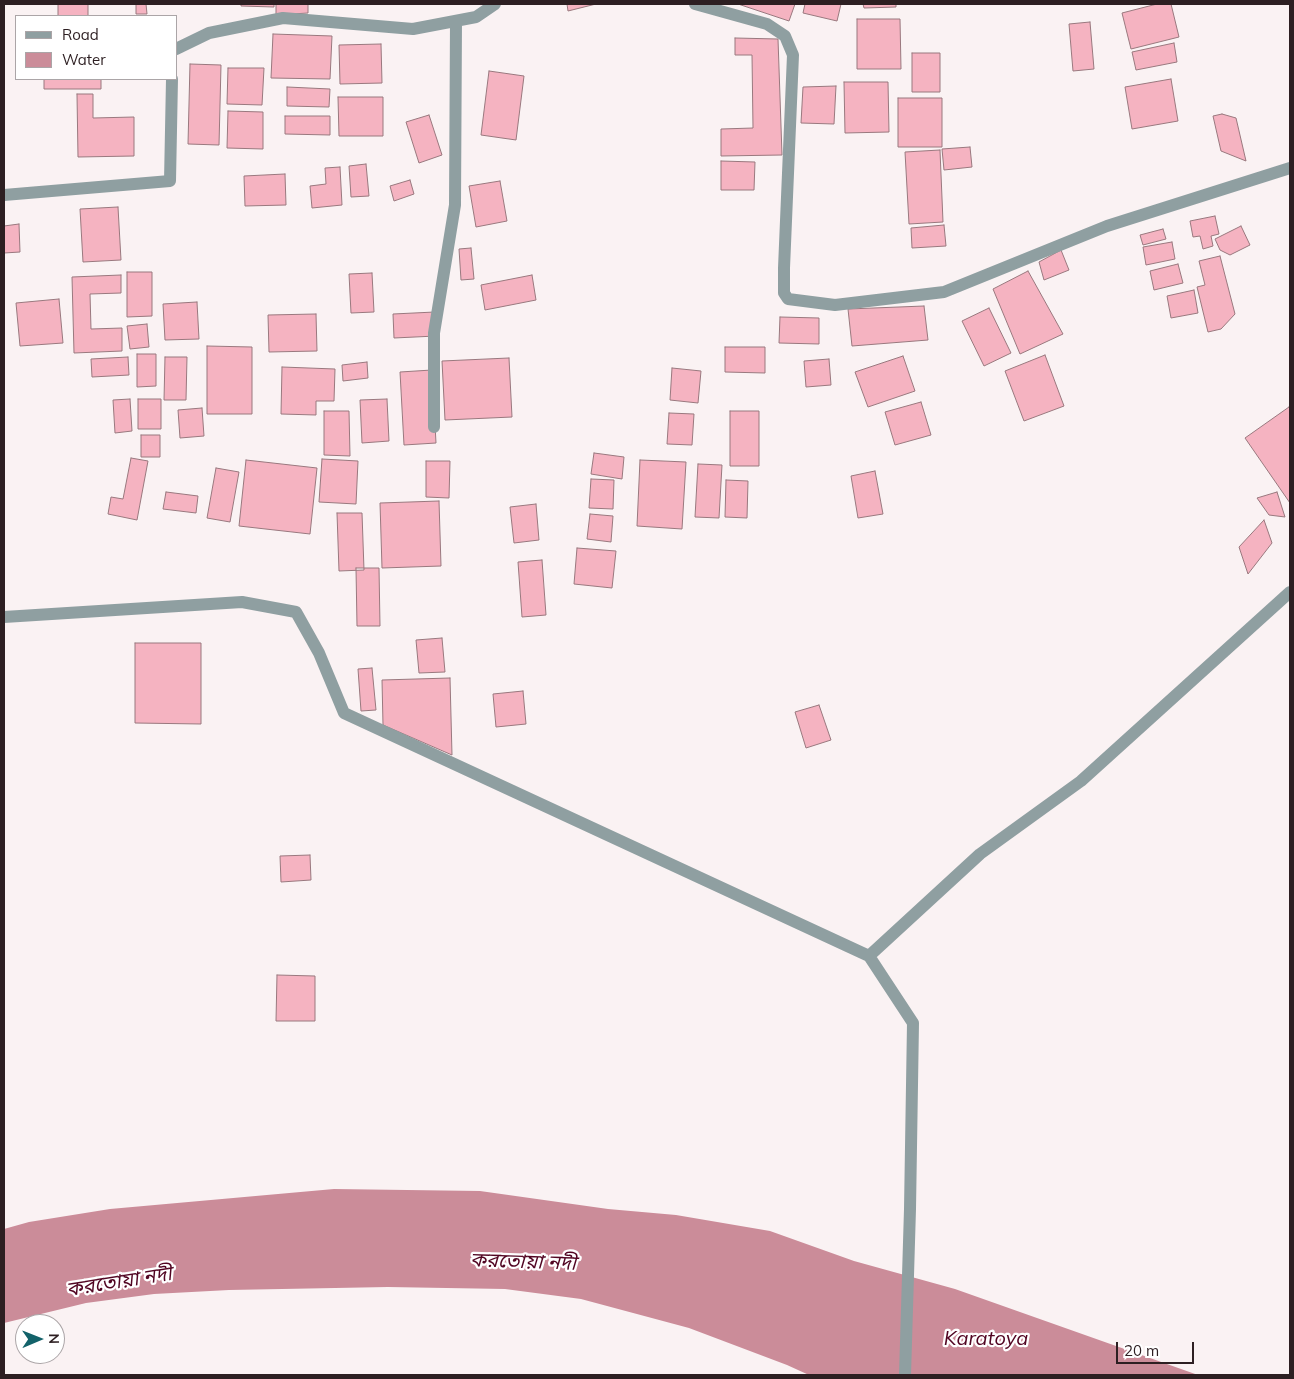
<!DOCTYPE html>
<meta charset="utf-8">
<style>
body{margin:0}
#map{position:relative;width:1294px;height:1379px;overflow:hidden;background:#faf2f3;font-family:Mulish,sans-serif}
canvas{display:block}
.frame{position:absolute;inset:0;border:5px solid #2d1f22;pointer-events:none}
.legend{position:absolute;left:15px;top:15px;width:162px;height:65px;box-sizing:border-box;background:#fff;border:1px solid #aba5a7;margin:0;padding:6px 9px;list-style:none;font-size:15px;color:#2d1f22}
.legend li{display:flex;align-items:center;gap:10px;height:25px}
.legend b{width:25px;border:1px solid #aba5a7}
.north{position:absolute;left:15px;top:1314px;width:50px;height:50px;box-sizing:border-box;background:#fff;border:1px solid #aba5a7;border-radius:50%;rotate:89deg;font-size:14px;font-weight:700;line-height:20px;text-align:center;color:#2d1f22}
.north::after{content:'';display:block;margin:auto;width:18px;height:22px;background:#13626a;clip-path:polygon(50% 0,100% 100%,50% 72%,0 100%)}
.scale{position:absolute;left:1116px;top:1342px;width:78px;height:22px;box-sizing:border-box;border:2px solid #2d1f22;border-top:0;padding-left:6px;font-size:15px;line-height:18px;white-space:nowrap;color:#2d1f22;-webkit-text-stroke:4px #fff;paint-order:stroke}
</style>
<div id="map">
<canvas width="1294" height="1379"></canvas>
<div class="frame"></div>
<ul class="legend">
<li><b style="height:6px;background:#8f9fa1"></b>Road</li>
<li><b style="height:14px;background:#cb8c99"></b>Water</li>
</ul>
<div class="north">N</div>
<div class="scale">20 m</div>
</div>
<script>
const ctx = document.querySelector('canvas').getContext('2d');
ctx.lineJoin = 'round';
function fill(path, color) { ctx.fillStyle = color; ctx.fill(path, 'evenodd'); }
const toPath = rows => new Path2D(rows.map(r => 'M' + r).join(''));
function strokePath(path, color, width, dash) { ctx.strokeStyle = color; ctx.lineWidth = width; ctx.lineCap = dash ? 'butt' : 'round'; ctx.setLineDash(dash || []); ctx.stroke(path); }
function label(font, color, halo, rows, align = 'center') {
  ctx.font = font + ' Mulish,"Noto Sans Bengali",sans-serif'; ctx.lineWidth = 4.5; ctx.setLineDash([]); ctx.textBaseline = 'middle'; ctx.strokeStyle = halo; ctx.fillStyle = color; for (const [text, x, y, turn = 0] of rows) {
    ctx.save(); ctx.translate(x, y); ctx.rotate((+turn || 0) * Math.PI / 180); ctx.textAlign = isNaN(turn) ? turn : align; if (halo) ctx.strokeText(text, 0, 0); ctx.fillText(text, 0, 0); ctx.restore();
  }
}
fill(toPath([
 [334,1189,480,1191,608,1209,676,1215,770,1231,854,1261,955,1289,1198,1375,809,1375,787,1365,689,1328,581,1299,505,1289,388,1287,229,1290,154,1294,86,1303,4,1323,4,1229,29,1222,110,1209]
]), '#cb8c99');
const building = toPath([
 [58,4,88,4,88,16,58,16,58,4],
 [136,4,146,4,147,14,136,14,136,4],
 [241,4,274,4,274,7,241,6,241,4],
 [276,4,308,4,308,13,276,15,276,4],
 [567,4,596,4,568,11,567,4],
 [738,4,795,4,789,21,738,4],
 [805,4,841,4,837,21,803,13,805,4],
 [863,4,896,4,896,7,864,8,863,4],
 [1157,4,1171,4,1179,37,1131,49,1122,13,1157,4],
 [857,19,900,19,901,69,857,69,857,19],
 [1090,22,1094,69,1073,71,1069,24,1090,22],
 [273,34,332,36,330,79,271,78,273,34],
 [735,38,778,39,782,155,721,156,721,129,753,128,752,55,735,55,735,38],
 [1174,43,1177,62,1136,70,1132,52,1174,43],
 [381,44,382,83,340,84,339,45,381,44],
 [912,53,940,53,940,92,912,92,912,53],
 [190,64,221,65,219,145,188,144,190,64],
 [228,68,264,68,262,105,227,104,228,68],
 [489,71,524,76,516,140,481,135,489,71],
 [44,79,101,79,101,89,44,89,44,79],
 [1171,79,1178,121,1132,129,1125,87,1171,79],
 [844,82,888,82,889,132,845,133,844,82],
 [836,86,834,124,801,123,803,87,836,86],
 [287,87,330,89,329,107,287,106,287,87],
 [77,94,93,94,93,118,134,117,134,156,78,157,77,94],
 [338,97,383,97,383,136,339,136,338,97],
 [898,98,942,98,942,147,898,147,898,98],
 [228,111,263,112,263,149,227,148,228,111],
 [1222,114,1236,118,1246,161,1221,151,1213,116,1222,114],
 [429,115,442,155,419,163,406,122,429,115],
 [285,116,330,116,330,135,285,134,285,116],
 [970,147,972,167,944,170,942,149,970,147],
 [940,150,943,222,909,224,905,152,940,150],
 [721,161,755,162,754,190,721,190,721,161],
 [366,164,369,196,351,197,349,166,366,164],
 [340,167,342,205,312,208,310,186,326,184,325,168,340,167],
 [285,174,286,205,245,206,244,176,285,174],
 [410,180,414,194,394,201,390,186,410,180],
 [500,181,507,221,476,227,469,186,500,181],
 [118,207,121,260,83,262,80,209,118,207],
 [1215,216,1219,234,1211,236,1213,246,1203,249,1200,236,1193,237,1190,221,1215,216],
 [19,224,20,252,4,253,4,226,19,224],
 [944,225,946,246,912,248,911,228,944,225],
 [1241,226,1250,245,1230,255,1220,250,1215,239,1241,226],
 [1163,229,1166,239,1143,245,1140,235,1163,229],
 [1172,242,1175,259,1146,265,1143,247,1172,242],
 [471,248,474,279,461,280,459,249,471,248],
 [1061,250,1069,270,1044,280,1039,262,1061,250],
 [1220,256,1235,314,1221,329,1208,332,1197,287,1205,285,1199,261,1220,256],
 [1178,264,1183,283,1154,290,1150,271,1178,264],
 [1028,271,1063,334,1020,354,993,289,1028,271],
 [127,272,152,272,152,316,127,317,127,272],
 [372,273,374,312,351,313,349,274,372,273],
 [121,275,121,293,90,294,91,329,122,328,122,351,74,353,72,277,121,275],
 [532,275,536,300,485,310,481,285,532,275],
 [1194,290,1198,313,1171,318,1167,296,1194,290],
 [59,299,63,343,20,346,16,303,59,299],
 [197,302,199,339,165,340,163,304,197,302],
 [924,306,928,340,852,346,848,309,924,306],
 [989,308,1011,353,984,366,962,321,989,308],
 [435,312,436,336,394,338,393,314,435,312],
 [316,314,317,351,269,352,268,315,316,314],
 [780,317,819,318,819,344,779,343,780,317],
 [147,324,149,347,130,349,127,326,147,324],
 [207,346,252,347,252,414,207,414,207,346],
 [725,347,765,347,765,373,725,372,725,347],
 [137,354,156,354,156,386,137,387,137,354],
 [1045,355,1064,406,1024,421,1005,371,1045,355],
 [903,356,915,391,868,407,855,372,903,356],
 [128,357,129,375,92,377,91,359,128,357],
 [165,357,187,357,186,400,164,400,165,357],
 [509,358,512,417,445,420,442,361,509,358],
 [829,359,831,385,806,387,804,361,829,359],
 [367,362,368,378,343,381,342,365,367,362],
 [282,367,335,369,334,401,316,401,316,415,281,414,282,367],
 [672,368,701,371,698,403,670,400,672,368],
 [432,370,436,443,404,445,400,372,432,370],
 [130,399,132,431,115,433,113,400,130,399],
 [138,399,161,399,161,429,138,429,138,399],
 [387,399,389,441,362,443,360,400,387,399],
 [921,402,931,435,895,445,885,412,921,402],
 [1289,407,1290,409,1290,503,1245,438,1289,407],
 [202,408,204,436,180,438,178,410,202,408],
 [324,411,349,411,350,456,324,455,324,411],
 [730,411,759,411,759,466,730,466,730,411],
 [669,413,694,414,692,445,667,444,669,413],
 [141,435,160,435,160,457,141,457,141,435],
 [594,453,624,457,622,479,591,474,594,453],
 [131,458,148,461,137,520,108,514,111,497,123,499,131,458],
 [322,459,358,461,356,504,319,502,322,459],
 [246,460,317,468,310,534,239,526,246,460],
 [640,460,686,462,682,529,637,526,640,460],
 [426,461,450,461,449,498,426,497,426,461],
 [698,464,722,465,719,518,695,517,698,464],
 [216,468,239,472,230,522,207,518,216,468],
 [875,471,883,514,858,518,851,476,875,471],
 [591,479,614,480,613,509,589,508,591,479],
 [726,480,748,481,747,518,725,517,726,480],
 [166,492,198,496,196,513,163,509,166,492],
 [1277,492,1285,517,1269,515,1257,498,1277,492],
 [439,501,441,566,382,568,380,503,439,501],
 [536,504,539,540,514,543,510,507,536,504],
 [337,513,362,513,364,570,339,571,337,513],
 [590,514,613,516,611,542,587,539,590,514],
 [1264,520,1272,543,1248,574,1239,547,1264,520],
 [577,548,616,551,612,588,574,584,577,548],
 [542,560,546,615,522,617,518,562,542,560],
 [356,568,379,568,380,626,357,626,356,568],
 [442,638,445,672,419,673,416,640,442,638],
 [135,643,201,643,201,724,135,723,135,643],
 [372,668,376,710,361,711,358,669,372,668],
 [450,678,452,755,383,725,382,680,450,678],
 [523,691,526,724,496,727,493,694,523,691],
 [819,705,831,740,806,748,795,712,819,705],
 [310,855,311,880,281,882,280,856,310,855],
 [277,975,315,976,315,1021,276,1021,277,975]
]);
fill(building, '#f5b3c1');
strokePath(building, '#99787e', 1);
strokePath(toPath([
 [695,4,767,24,785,36,793,55,784,268,784,293,788,299,835,305,944,292,1107,226,1290,168],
 [176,49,209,33,283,18,413,29,476,17,495,4],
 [4,195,170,181,172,79],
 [434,427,434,333,455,205,456,21],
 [4,617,242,602,296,612,319,653,344,713,869,956,913,1023,910,1209,905,1375],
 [869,956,980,854,1081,781,1290,592]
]), '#8f9fa1', 12);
label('italic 20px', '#510522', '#fff', [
 ["করতোয়া নদী",523,1262,2],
 ["করতোয়া নদী",119,1282,-9],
 ["Karatoya",986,1339]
]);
</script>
